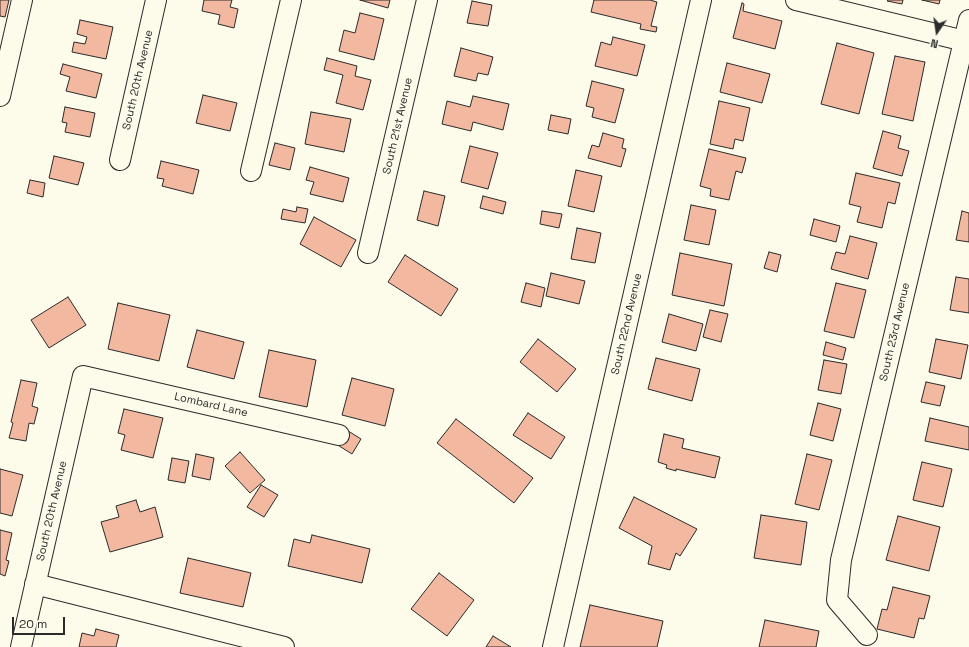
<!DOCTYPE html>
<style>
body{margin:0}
#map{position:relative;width:969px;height:647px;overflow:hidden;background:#fdfbea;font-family:"Space Grotesk",sans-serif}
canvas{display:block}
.north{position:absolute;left:917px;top:12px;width:40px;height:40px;-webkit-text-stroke:3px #fdfbea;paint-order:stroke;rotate:193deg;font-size:11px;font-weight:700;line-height:16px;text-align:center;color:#2b2b2b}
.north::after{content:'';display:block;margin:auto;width:14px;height:18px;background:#2b2b2b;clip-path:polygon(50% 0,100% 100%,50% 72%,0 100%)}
.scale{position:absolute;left:12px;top:617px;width:53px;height:18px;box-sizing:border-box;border:2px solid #2b2b2b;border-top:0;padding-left:5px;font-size:12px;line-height:14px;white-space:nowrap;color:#2b2b2b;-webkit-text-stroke:3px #fdfbea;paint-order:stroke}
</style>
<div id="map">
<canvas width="969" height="647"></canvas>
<div class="north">N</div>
<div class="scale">20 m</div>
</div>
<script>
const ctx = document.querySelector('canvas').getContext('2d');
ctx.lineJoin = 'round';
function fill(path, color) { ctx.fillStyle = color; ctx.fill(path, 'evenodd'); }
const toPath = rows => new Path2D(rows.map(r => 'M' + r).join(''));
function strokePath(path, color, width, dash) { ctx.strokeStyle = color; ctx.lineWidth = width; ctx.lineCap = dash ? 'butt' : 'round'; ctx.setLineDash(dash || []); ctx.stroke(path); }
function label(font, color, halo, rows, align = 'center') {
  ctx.font = font + ' "Space Grotesk",sans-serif'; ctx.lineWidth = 3; ctx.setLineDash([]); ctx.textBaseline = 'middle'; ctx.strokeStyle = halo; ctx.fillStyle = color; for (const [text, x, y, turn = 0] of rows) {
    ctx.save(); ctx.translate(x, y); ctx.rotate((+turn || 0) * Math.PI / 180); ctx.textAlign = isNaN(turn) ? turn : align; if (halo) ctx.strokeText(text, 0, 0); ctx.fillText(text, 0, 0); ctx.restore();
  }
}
const building = toPath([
 [0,0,9,0,5,17,0,16,0,0],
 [204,0,232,0,230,7,238,9,234,28,218,24,220,15,202,11,204,0],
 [360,0,390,0,388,8,360,0],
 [594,0,650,0,657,2,651,26,657,27,656,32,640,29,641,24,591,12,594,0],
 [888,0,903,0,902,4,887,1,888,0],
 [922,0,940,0,939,4,922,0],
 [472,1,492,5,488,26,467,23,472,1],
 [742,3,744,4,743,11,782,21,775,49,733,38,742,3],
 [360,13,384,19,374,60,339,51,344,30,355,33,360,13],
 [80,20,113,27,106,59,72,52,74,42,85,44,87,37,77,34,80,20],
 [613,37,645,45,637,76,595,66,601,42,611,45,613,37],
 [837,43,874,53,859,114,821,104,837,43],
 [461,48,493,57,488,75,478,73,476,81,454,76,461,48],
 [895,56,925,62,913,121,882,114,895,56],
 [327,58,357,66,355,76,371,80,363,110,336,103,343,75,324,70,327,58],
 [727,63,770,74,762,103,720,92,727,63],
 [63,64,102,74,96,98,66,91,70,77,60,74,63,64],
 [592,81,624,89,615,123,592,117,594,108,586,106,592,81],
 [203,95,237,103,230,131,196,123,203,95],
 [473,96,509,104,503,130,473,122,471,131,442,124,447,101,470,107,473,96],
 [719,101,750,108,743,141,735,139,733,149,710,144,719,101],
 [65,107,95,113,90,137,65,132,67,123,62,122,65,107],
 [311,112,351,119,344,152,305,144,311,112],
 [551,115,571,119,568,134,548,130,551,115],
 [883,131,901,136,898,148,909,151,902,176,873,168,883,131],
 [603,133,624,139,622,148,626,149,621,167,588,158,592,145,599,147,603,133],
 [275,143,295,148,290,170,269,165,275,143],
 [470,146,498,153,488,189,461,182,470,146],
 [709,149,746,158,742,173,736,171,729,200,710,196,711,189,700,186,709,149],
 [54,156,84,163,78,185,49,178,54,156],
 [161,161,199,170,193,194,162,186,164,179,157,178,161,161],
 [310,167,349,178,343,202,310,194,314,182,306,180,310,167],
 [576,170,602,176,594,212,568,206,576,170],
 [856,173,900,183,895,204,888,202,882,228,857,222,861,207,849,204,856,173],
 [30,180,45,183,43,197,27,193,30,180],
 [424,191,445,196,438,226,417,220,424,191],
 [483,196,506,202,503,214,480,208,483,196],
 [691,205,716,210,709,245,684,240,691,205],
 [297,207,308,209,305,223,281,219,283,209,296,212,297,207],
 [542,211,562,214,559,228,540,224,542,211],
 [962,211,969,213,969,242,956,240,962,211],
 [314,217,356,240,341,267,300,244,314,217],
 [814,219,840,226,836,242,810,235,814,219],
 [577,228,601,233,595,263,571,259,577,228],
 [850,236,877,243,868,279,831,269,836,252,845,254,850,236],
 [769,252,781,255,777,272,764,268,769,252],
 [680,253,732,264,724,306,672,295,680,253],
 [405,255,458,289,441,316,388,282,405,255],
 [551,273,585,281,579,304,546,296,551,273],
 [956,277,969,279,969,313,950,310,956,277],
 [526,283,545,288,541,307,521,302,526,283],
 [836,283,866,290,854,338,824,331,836,283],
 [68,297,86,325,49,348,31,320,68,297],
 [118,303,170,315,159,361,108,349,118,303],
 [710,310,728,314,721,342,703,337,710,310],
 [669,314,703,324,696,351,662,342,669,314],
 [197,330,244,342,234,379,187,367,197,330],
 [538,339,576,369,557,392,520,362,538,339],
 [936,339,968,345,961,379,929,372,936,339],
 [826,342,846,348,843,360,823,355,826,342],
 [269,350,316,360,307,407,259,397,269,350],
 [656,358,700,369,692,401,648,389,656,358],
 [824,360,847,364,841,394,818,390,824,360],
 [352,378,394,389,385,426,342,415,352,378],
 [21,380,37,383,32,406,38,408,34,424,29,423,26,441,9,438,13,423,11,422,21,380],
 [926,382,945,386,940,406,921,402,926,382],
 [818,403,841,409,833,441,810,435,818,403],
 [124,409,163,418,153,458,121,450,125,435,118,433,124,409],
 [528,413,565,437,551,459,513,435,528,413],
 [930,418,969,427,969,450,925,441,930,418],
 [456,419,533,478,514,503,437,443,456,419],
 [345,429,361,439,352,454,336,444,345,429],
 [664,434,684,439,682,448,720,457,715,478,676,469,676,471,666,468,667,465,658,462,664,434],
 [240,452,265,480,250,493,225,466,240,452],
 [196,454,214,458,210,480,192,476,196,454],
 [807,454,832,460,819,510,795,504,807,454],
 [172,458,189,461,185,483,168,480,172,458],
 [922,462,952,469,943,507,913,500,922,462],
 [0,469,23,475,12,516,0,513,0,469],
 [261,485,278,495,264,517,247,507,261,485],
 [634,497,697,529,680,556,676,553,670,570,648,564,652,546,619,528,634,497],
 [136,500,140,512,155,507,163,537,110,552,101,522,119,517,116,506,136,500],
 [761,515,807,522,801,565,754,558,761,515],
 [898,516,940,527,929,571,886,560,898,516],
 [0,530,12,533,6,560,9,561,5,576,0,574,0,530],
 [312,535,370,549,362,583,288,566,294,539,310,543,312,535],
 [188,558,251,573,243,607,180,593,188,558],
 [439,573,474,600,447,636,411,609,439,573],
 [893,587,930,596,924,619,919,618,914,638,877,629,882,609,887,610,893,587],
 [590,605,663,621,657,647,580,647,590,605],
 [765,620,819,631,816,647,759,647,765,620],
 [96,629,119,635,116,647,79,647,82,633,94,636,96,629],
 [493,636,511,647,486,647,493,636]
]);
fill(building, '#f2b8a0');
strokePath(building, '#2b2b2b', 1);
const minor = toPath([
 [796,0,969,42],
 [0,96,22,0],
 [120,160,156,0],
 [251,171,291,0],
 [368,253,427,0],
 [35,584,284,647],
 [867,635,837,600,841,560,969,20],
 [21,647,83,376,339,435],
 [553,647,701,0]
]);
strokePath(minor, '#2b2b2b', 22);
strokePath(minor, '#fdfbea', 20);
label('11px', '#2b2b2b', '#fdfbea', [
 ["South 20th Avenue",138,80,-77],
 ["South 21st Avenue",398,126,-77],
 ["South 22nd Avenue",627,324,-77],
 ["South 23rd Avenue",895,332,-77],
 ["Lombard Lane",211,405,13],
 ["South 20th Avenue",52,511,-77]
]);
</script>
